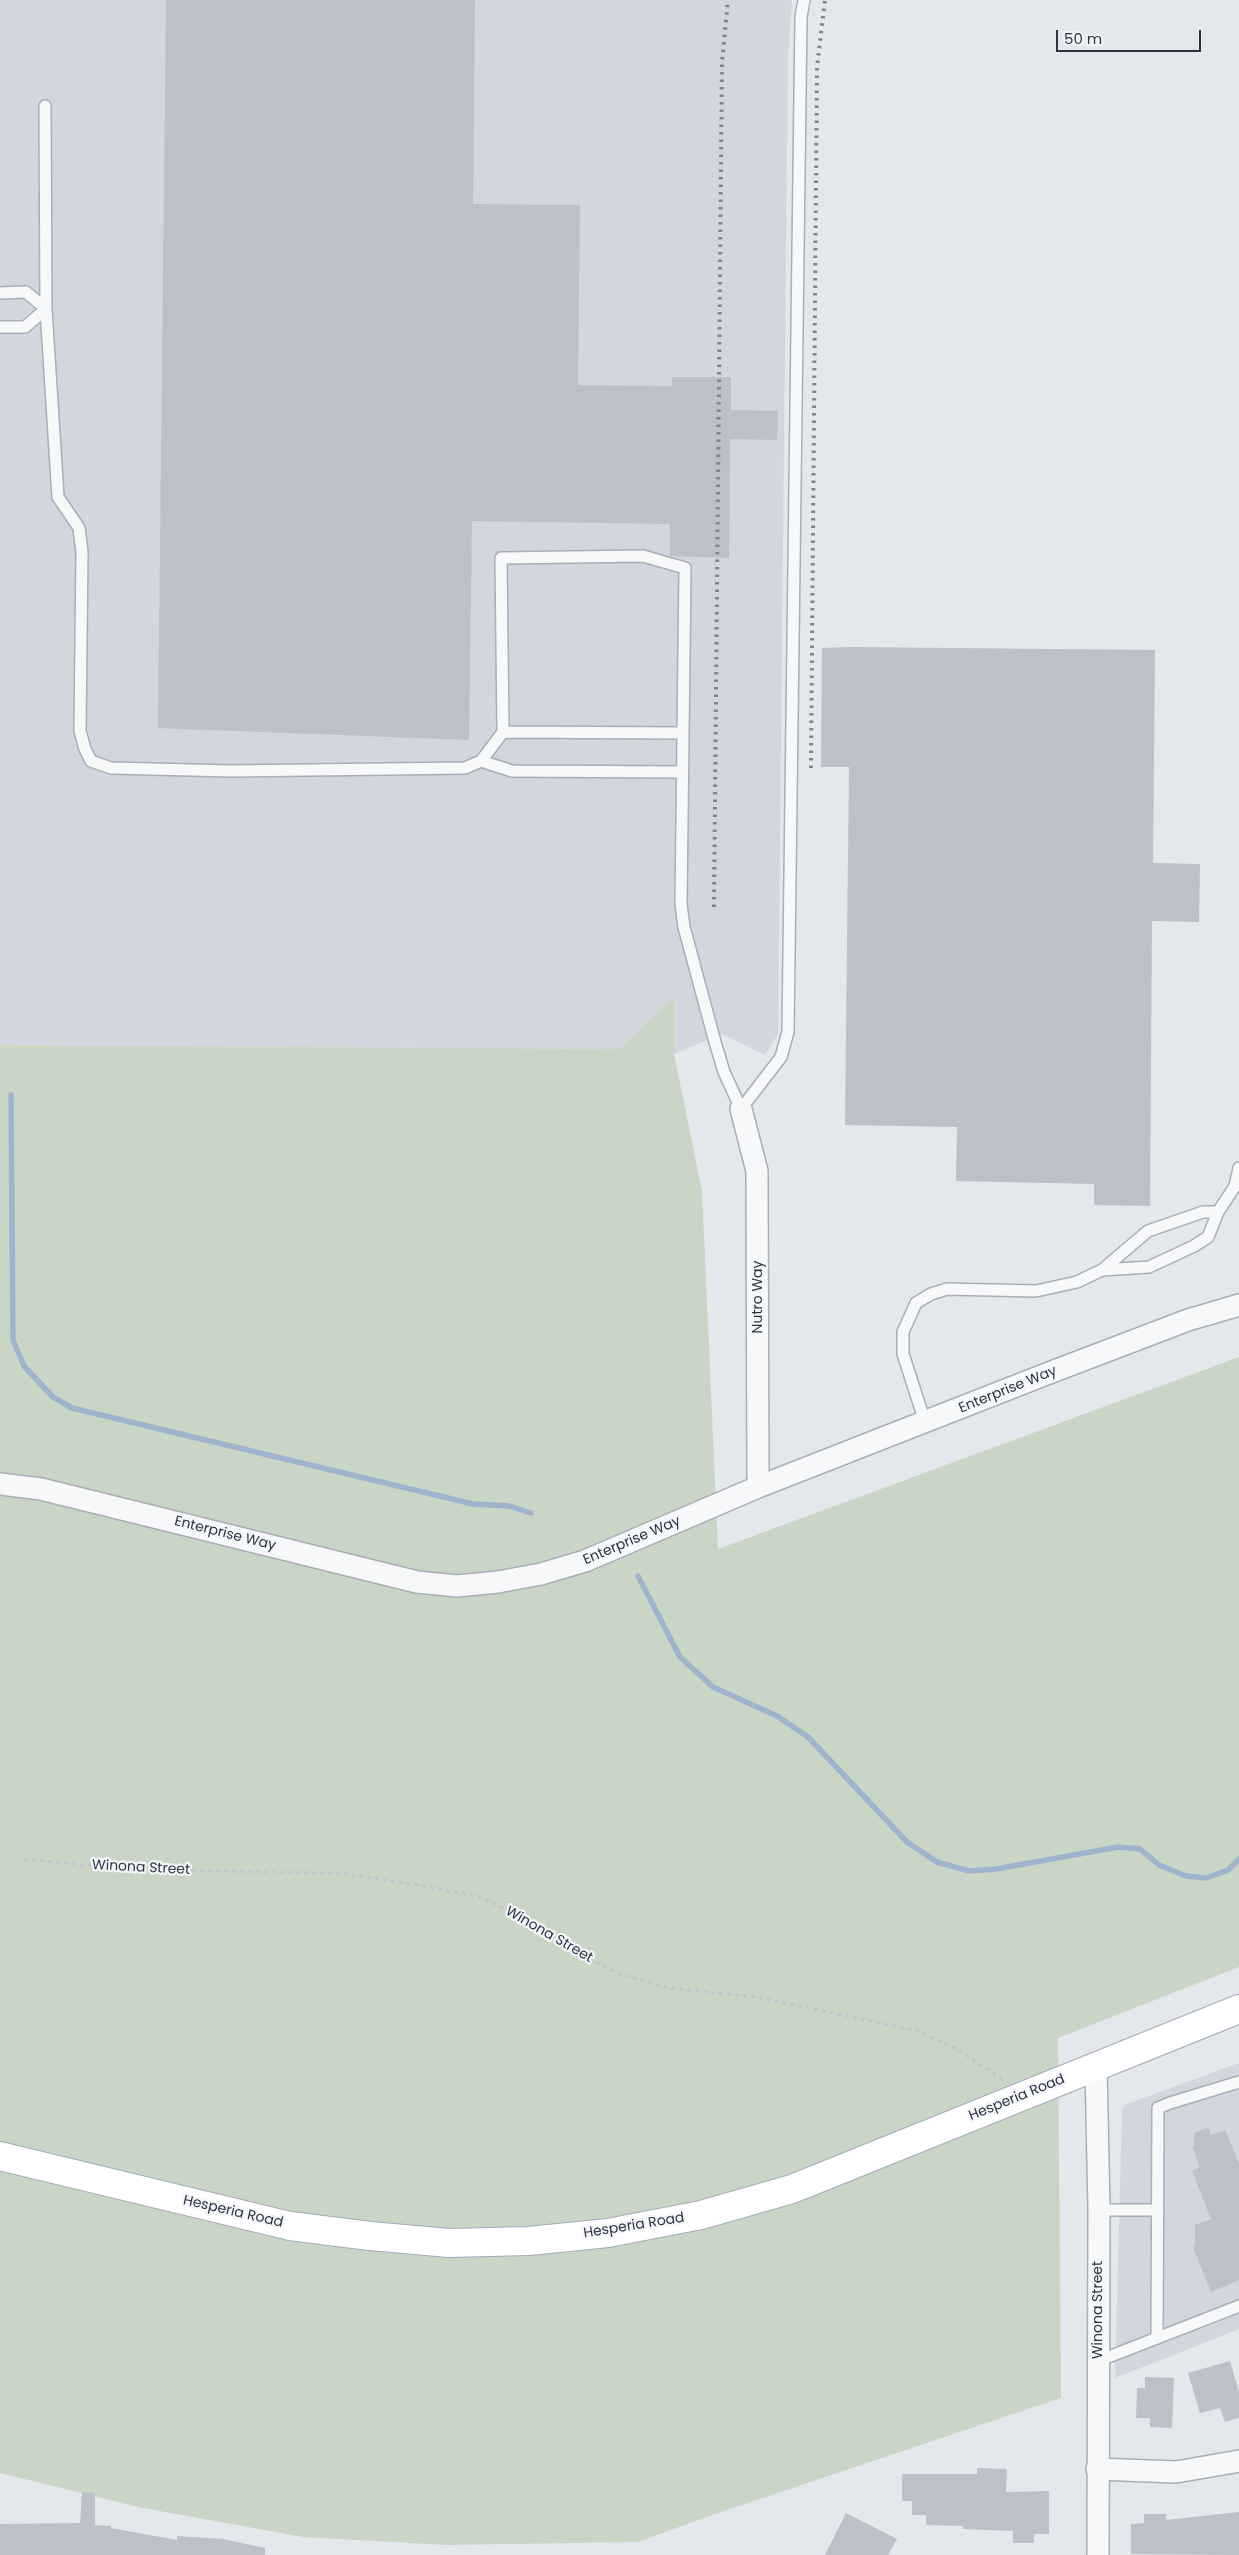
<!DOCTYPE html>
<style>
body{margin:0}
#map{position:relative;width:1239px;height:2555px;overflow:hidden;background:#e4e7ec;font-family:Poppins,sans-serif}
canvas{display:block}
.scale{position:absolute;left:1056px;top:30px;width:145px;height:22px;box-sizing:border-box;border:2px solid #2b3445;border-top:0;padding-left:6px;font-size:15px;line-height:18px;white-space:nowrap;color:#2b3445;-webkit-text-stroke:4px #f4f6f9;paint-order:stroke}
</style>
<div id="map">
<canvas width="1239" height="2555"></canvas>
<div class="scale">50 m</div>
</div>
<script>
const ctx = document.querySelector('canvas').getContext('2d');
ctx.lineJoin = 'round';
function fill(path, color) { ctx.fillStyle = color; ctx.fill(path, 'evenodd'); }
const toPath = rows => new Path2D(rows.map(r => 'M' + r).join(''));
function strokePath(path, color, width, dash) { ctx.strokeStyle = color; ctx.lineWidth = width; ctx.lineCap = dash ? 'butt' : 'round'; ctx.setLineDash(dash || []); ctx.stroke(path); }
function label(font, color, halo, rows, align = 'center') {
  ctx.font = font + ' Poppins,sans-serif'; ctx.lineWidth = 4.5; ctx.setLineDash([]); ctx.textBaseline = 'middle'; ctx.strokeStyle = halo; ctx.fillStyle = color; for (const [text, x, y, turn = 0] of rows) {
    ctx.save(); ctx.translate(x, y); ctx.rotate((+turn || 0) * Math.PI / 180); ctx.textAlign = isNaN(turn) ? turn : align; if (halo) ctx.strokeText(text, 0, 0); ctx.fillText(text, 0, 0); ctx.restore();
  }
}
fill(toPath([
 [0,0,792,0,788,57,778,1034,765,1055,722,1034,674,1054,675,995,620,1049,0,1045],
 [1239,2063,1239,2329,1115,2378,1122,2109,1127,2104]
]), '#d2d6de');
fill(toPath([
 [675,995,674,1054,702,1191,718,1549,1239,1357,1239,1967,1058,2038,1061,2398,715,2514,638,2542,446,2545,303,2537,143,2508,0,2473,0,1045,620,1049]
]), '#c9d6c5');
strokePath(toPath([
 [11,1095,13,1340,24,1366,53,1397,72,1408,473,1504,509,1506,531,1513],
 [638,1576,680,1657,713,1687,777,1716,808,1737,907,1842,937,1862,969,1871,996,1869,1118,1847,1140,1849,1159,1865,1186,1876,1206,1878,1228,1870,1239,1859]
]), '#9fb4cc', 5.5);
fill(toPath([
 [166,0,475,0,473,204,580,205,578,385,672,386,672,377,731,377,731,410,778,411,777,440,730,439,729,558,670,556,670,524,472,521,469,740,158,728],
 [851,647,1155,650,1153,863,1200,864,1199,922,1152,921,1150,1206,1094,1205,1094,1184,956,1181,957,1127,845,1125,849,767,821,767,822,648],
 [1208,2127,1211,2135,1225,2130,1239,2163,1239,2280,1211,2292,1193,2247,1195,2246,1195,2225,1211,2219,1192,2171,1200,2167,1192,2147,1194,2147,1194,2133],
 [1230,2361,1239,2392,1239,2418,1225,2422,1220,2408,1200,2413,1188,2373],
 [1145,2377,1174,2378,1172,2428,1150,2427,1150,2418,1136,2418,1137,2388,1145,2388],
 [977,2468,1007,2469,1006,2492,1049,2491,1049,2534,1034,2534,1034,2543,1013,2543,1013,2531,963,2529,963,2526,926,2525,926,2515,912,2515,912,2501,902,2501,902,2474,977,2474],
 [82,2492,95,2493,95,2525,111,2526,111,2528,177,2540,177,2536,223,2539,265,2548,265,2555,0,2555,0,2524,80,2523],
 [1239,2512,1239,2555,1131,2554,1131,2524,1144,2523,1144,2514,1166,2514,1166,2520],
 [846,2513,897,2539,888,2555,825,2555]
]), '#bbc0ca');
const lane = toPath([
 [45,106,46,309,58,497,79,528,82,552,80,731,85,749,91,761,111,768,231,771,465,768,481,761,503,732],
 [0,293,26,292,46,309,25,327,0,327],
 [682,733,503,732,501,558,643,556,685,568,681,904,684,927,715,1042,724,1072,741,1109,781,1057,788,1032,801,17,804,0],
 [481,761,512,771,682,772],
 [1102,1270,1149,1267,1194,1246,1208,1237,1218,1212,1235,1186,1239,1168],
 [925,1422,903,1354,903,1332,916,1303,931,1294,947,1289,1036,1291,1077,1282,1102,1270,1148,1231,1203,1212,1218,1212],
 [1099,2210,1158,2210],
 [1157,2338,1158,2108,1170,2103,1239,2082],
 [1098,2361,1239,2306]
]);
const street = toPath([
 [741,1109,757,1171,758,1487],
 [0,1484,41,1489,417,1582,457,1586,498,1582,541,1574,585,1561,758,1487,1049,1373,1188,1320,1239,1305],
 [1096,2066,1099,2210,1098,2555],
 [1097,2469,1176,2472,1239,2461]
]);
const primary = toPath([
 [0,2156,290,2226,370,2236,449,2243,529,2241,608,2233,701,2215,792,2189,1239,2009]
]);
strokePath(lane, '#a9aeb7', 14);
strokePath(street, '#a9aeb7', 24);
strokePath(primary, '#a3abb8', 30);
strokePath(toPath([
 [24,1859,83,1865,200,1871,339,1873,425,1886,480,1897,526,1919,571,1949,619,1974,669,1988,757,1997,918,2031,957,2049,1002,2079]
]), '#c2c5cb', 3, [4, 4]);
strokePath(lane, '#f7f8fa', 11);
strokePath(street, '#f7f8fa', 21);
strokePath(primary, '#fff', 28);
strokePath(toPath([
 [811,768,817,67,825,0],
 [714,907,722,62,728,0]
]), '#7d8696', 4, [2.5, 5]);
label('14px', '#2b3445', '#f4f6f9', [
 ["Nutro Way",758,1297,-90],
 ["Enterprise Way",1008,1390,-22],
 ["Enterprise Way",225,1534,14],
 ["Enterprise Way",632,1541,-23],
 ["Winona Street",141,1868,3],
 ["Winona Street",549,1935,30],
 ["Hesperia Road",1017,2098,-22],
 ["Hesperia Road",233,2212,13],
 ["Hesperia Road",634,2226,-9],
 ["Winona Street",1098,2310,-90]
]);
</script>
